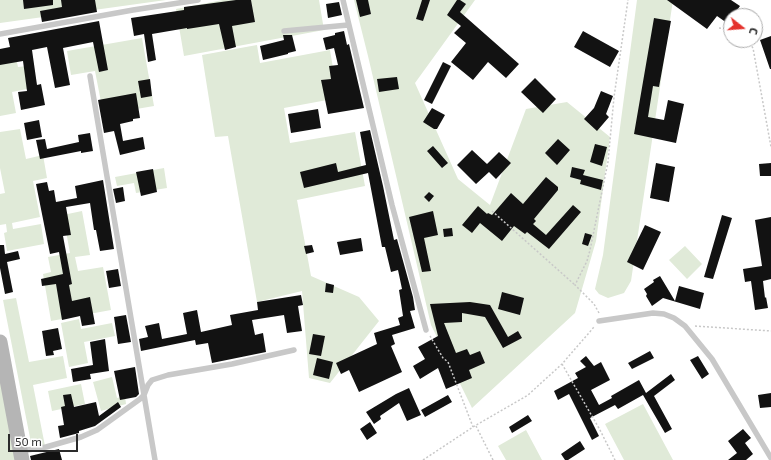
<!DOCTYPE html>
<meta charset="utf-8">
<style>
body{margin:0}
#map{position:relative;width:771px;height:460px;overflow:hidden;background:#fff;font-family:"Exo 2",sans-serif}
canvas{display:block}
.north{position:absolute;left:723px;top:8px;width:40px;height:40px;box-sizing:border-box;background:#fff;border:1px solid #aaa;border-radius:50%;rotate:107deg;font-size:11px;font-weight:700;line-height:16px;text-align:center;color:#2b2b2b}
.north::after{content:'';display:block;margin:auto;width:14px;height:18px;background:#e4322c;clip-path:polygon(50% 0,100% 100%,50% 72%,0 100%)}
.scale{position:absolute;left:8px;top:434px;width:70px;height:18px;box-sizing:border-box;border:2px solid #2b2b2b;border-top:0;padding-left:5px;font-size:12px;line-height:14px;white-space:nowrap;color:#2b2b2b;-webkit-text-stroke:3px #fff;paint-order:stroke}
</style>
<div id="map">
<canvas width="771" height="460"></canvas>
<div class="north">С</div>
<div class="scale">50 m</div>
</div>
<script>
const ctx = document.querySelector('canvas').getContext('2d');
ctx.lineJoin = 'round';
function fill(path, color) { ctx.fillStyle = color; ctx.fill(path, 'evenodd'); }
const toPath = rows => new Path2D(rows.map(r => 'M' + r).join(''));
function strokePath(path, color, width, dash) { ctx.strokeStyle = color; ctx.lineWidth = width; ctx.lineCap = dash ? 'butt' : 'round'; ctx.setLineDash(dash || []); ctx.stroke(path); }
fill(toPath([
 [0,0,166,0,0,23],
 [223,0,319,0,324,30,184,56,176,9],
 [354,0,475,0,415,83,458,179,490,205,526,109,567,102,610,137,596,241,575,313,472,408,431,325,368,56],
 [637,0,673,0,631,281,624,293,608,298,599,294,595,289,603,255],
 [142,38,154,106,113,113,101,102,95,71,71,75,67,51],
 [257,45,260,63,330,50,338,98,284,108,290,143,355,132,365,186,297,200,311,276,359,297,379,321,330,383,309,378,302,291,257,302,228,136,215,137,202,55],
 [14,48,18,67,28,66,32,88,12,92,16,113,0,116,0,50],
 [20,129,26,159,43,155,47,178,33,181,40,217,12,223,13,229,41,224,44,244,7,251,4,233,7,232,6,224,0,225,0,194,5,193,0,168,0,132],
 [164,168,167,188,136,193,134,183,117,186,115,177],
 [82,211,90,255,75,257,78,271,103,267,111,310,51,321,43,274,51,272,48,257,70,253,63,215],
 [685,246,702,264,687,279,669,260],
 [16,298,29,362,63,356,67,378,33,385,45,446,32,448,3,300],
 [79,319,81,329,112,323,115,336,84,342,88,363,69,367,61,323],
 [0,369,20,460,0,460],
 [112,377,117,398,125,396,126,404,101,411,93,382],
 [81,384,85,404,52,411,48,391],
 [643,404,673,460,624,460,605,424],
 [526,430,542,460,506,460,498,446]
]), '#e0ead8');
fill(toPath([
 [23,0,53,0,53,5,24,9],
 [61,0,95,0,97,12,42,22,40,11,62,7],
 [236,0,251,0,255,22,232,26,236,47,225,50,219,24,187,29,187,28,152,34,156,60,148,62,144,34,134,36,131,18,184,10,184,7],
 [356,0,368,0,371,14,360,17],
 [422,0,430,0,423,21,416,19],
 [457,0,460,0,466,4,460,12,519,64,506,78,488,62,473,80,451,62,466,43,454,33,461,26,447,15],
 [667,0,731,0,740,6,733,16,731,16,727,23,717,16,707,29],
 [339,2,342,15,328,18,326,4],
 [654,18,671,21,659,87,653,86,648,117,664,120,668,100,684,104,676,143,634,134],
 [99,21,108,70,99,72,93,42,63,48,70,85,55,88,47,47,32,50,37,85,41,84,45,105,21,110,18,92,27,91,23,61,0,65,0,49,10,47,8,38],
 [344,31,347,45,349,44,364,108,328,114,321,80,331,79,329,66,338,65,334,48,326,50,323,38,335,35,335,33],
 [583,31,619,51,610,67,574,47],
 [283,35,292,35,296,51,288,53,288,54,263,60,260,46,284,40],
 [771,36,771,69,770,69,760,40],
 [443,62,451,66,432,104,424,100],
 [397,77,399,89,379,92,377,79],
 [535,78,556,99,543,113,521,92],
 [150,79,152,96,141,98,138,81],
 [601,91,613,96,606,114,609,117,597,131,584,119,594,108],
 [136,93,140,118,133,119,133,121,120,124,123,141,143,137,145,149,120,155,114,131,104,133,98,100],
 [432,108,445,115,437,129,434,129,423,122],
 [318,109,321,128,291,133,288,114],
 [39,120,42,137,27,140,24,123],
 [370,130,383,186,394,240,397,239,413,297,415,310,410,311,415,328,392,335,395,344,391,346,402,372,359,392,349,370,341,374,336,363,377,344,374,333,400,325,398,318,403,316,399,290,402,289,398,270,391,272,385,247,382,247,368,173,304,188,300,172,336,163,338,172,366,165,360,132],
 [90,133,93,151,81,153,81,151,40,159,36,140,45,139,47,149,79,142,78,135],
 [558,139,570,150,557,165,545,153],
 [595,144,607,147,602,166,590,162],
 [433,146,448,163,442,168,427,151],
 [472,150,487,164,499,152,511,163,496,179,489,172,476,184,457,165],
 [656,163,675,167,669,202,650,198],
 [771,163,771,176,760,176,759,164],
 [572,167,585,170,583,175,603,180,601,190,580,184,581,180,570,177],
 [153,169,157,192,141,196,136,172],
 [546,177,558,187,558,190,534,219,536,221,533,224,546,235,573,205,581,212,549,249,527,232,525,234,514,226,502,241,480,223,472,233,462,225,478,206,487,214,488,213,492,215,511,193,523,204],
 [103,180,114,249,100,251,96,230,94,230,90,203,66,207,71,235,63,236,72,284,69,285,72,301,90,297,95,324,82,326,80,316,62,320,56,284,42,286,41,279,63,274,59,252,50,254,36,184,47,182,49,191,54,190,56,202,77,198,75,186],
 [123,187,125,201,116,203,113,189],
 [429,192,434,196,429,202,424,197],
 [433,211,438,235,424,238,431,271,422,272,409,217],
 [722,215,732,218,713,279,704,277],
 [771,217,771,279,763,281,765,298,766,297,768,308,755,310,751,281,745,282,743,269,762,266,755,220],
 [645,225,661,232,643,270,627,262],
 [452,228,453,236,444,237,443,229],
 [585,233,592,235,588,246,582,244],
 [361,238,363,251,340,255,337,242],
 [0,245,4,245,5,254,18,251,20,259,7,262,13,292,5,294,0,268],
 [312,245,314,252,306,254,304,246],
 [118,269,121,286,109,288,106,271],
 [660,276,675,301,679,286,704,293,700,309,663,298,652,306,646,296,647,294,644,289,654,282,653,280],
 [326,283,334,285,333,293,325,292],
 [502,292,524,298,520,315,498,309],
 [301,295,303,305,298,306,302,331,287,333,284,315,252,320,255,335,263,333,266,352,212,363,208,343,196,345,195,340,141,351,139,339,148,337,145,326,159,323,162,339,187,334,183,313,197,310,201,332,232,325,230,315,258,310,257,302],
 [470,302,490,305,508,337,518,331,522,338,503,348,485,317,462,313,462,322,444,323,456,353,467,349,470,355,480,351,485,363,469,370,472,378,446,389,438,368,420,379,413,366,425,359,418,347,438,336,430,304],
 [126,315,131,342,118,344,114,317],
 [58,328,62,349,53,351,54,355,46,356,42,331],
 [313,334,325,336,321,356,309,354],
 [105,339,109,371,90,374,91,379,73,382,71,369,93,365,90,342],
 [650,351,654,358,632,369,628,363],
 [586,356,594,366,601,362,610,380,591,390,599,405,612,398,611,396,639,380,646,393,671,374,675,380,654,396,672,429,665,433,643,395,618,409,615,405,590,418,599,436,592,440,569,394,558,400,554,391,578,378,575,373,586,367,580,361],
 [698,356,709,374,702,379,690,360],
 [317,358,333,362,329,379,313,375],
 [135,367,139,394,136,397,120,400,114,371],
 [409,388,421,415,407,421,399,403,380,416,381,419,374,424,366,412,396,394],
 [771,393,771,407,760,408,758,395],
 [71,394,74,407,96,402,99,416,118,402,121,407,95,426,79,431,79,433,60,438,58,426,64,425,61,407,65,406,63,395],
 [448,395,452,402,425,417,421,410],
 [528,415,532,421,512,433,509,427],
 [370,422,377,433,367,440,360,429],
 [743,429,751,438,745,443,753,454,746,460,728,460,737,453,728,441],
 [580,441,585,449,568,460,565,460,561,454],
 [59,449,62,460,31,460,30,456]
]), '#121212');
strokePath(toPath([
 [719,28,731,29],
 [747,40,753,48,771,147],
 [492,211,575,285],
 [599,313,594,304,575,285,587,261,590,250,608,162,614,97,628,0],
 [695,326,771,331],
 [430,336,443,358,448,362,473,427],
 [562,364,600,430,615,460],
 [476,426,493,460],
 [423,460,473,427,528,395,562,364,594,327]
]), '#c8c8c8', 1.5, [2, 2]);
strokePath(toPath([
 [343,0,392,205,426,330],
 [284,31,348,25],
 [0,34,133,10,198,0],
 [90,76,155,460],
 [599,321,653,313,664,314,674,318,685,326,712,359,771,458],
 [21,451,46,447,81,437,97,430,140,399,144,395,148,385,152,380,168,375,232,364,294,350]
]), '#c8c8c8', 5.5);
strokePath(toPath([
 [0,342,22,460]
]), '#b5b5b5', 15);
</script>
